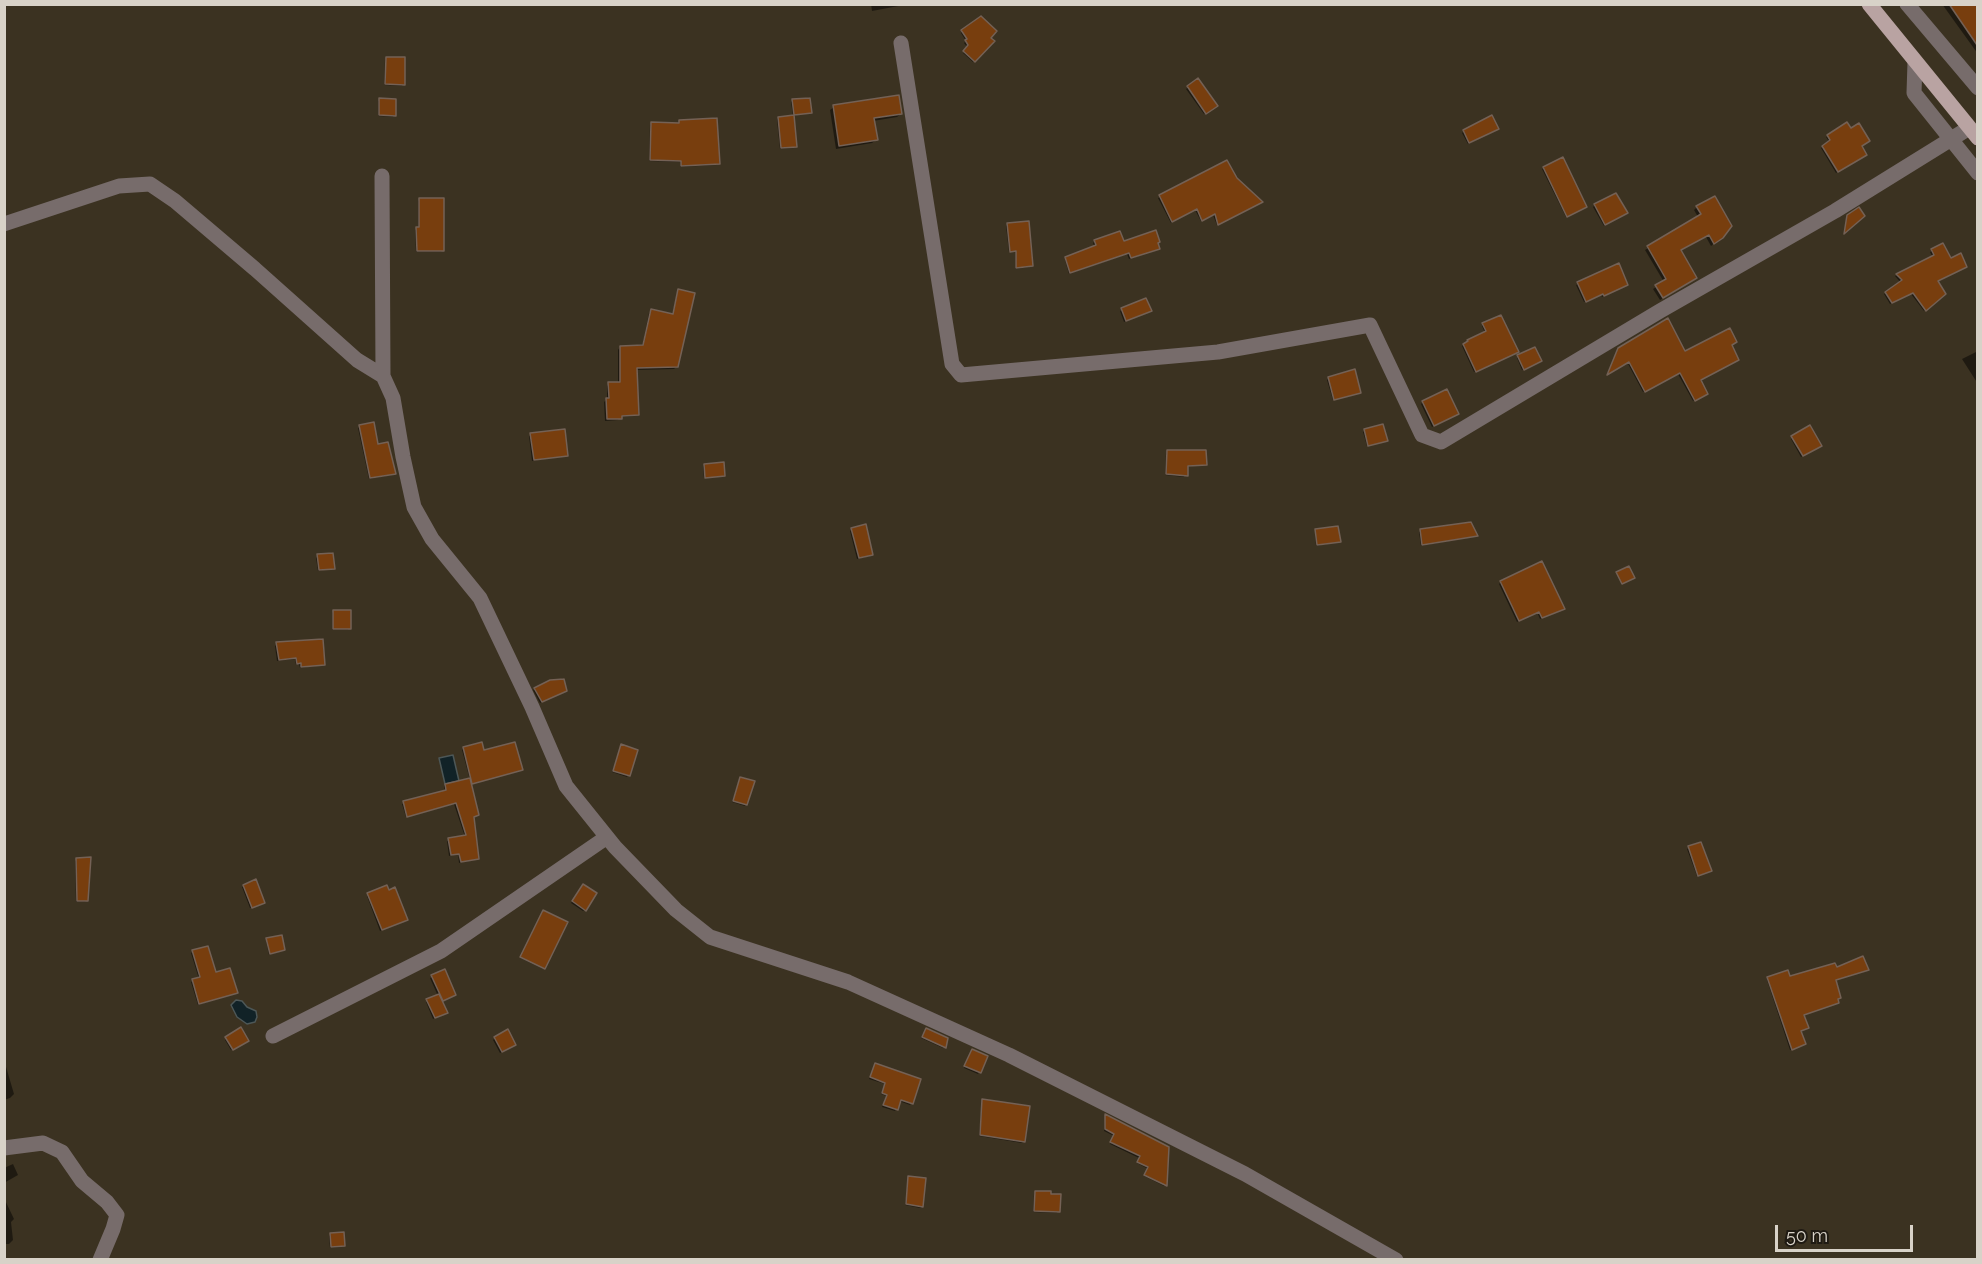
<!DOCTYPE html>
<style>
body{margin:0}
#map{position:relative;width:1982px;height:1264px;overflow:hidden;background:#3b3221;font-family:Raleway,sans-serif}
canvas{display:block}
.frame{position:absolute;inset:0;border:6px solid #d8d2c8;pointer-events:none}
.scale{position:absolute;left:1775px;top:1225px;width:138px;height:27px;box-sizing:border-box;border:3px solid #d8d2c8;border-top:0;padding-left:8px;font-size:18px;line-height:21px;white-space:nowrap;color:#d8d2c8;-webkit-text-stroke:4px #1f1a13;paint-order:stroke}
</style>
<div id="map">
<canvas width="1982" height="1264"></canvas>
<div class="frame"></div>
<div class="scale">50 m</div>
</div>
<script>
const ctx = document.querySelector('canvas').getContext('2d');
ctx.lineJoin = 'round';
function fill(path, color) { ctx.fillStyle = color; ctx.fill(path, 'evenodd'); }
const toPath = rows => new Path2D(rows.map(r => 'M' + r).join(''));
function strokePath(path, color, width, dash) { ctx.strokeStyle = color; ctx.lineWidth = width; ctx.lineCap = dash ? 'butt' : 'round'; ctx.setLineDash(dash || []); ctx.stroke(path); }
const water = toPath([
 [453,755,459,781,445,784,439,758,453,755],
 [236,1000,242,1001,247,1007,256,1011,257,1017,255,1022,247,1024,237,1017,231,1005,236,1000]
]);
fill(water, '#112227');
strokePath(water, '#4d5757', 1.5);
fill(toPath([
 [871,4,909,4,872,11],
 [1942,4,1978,4,1978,54],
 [962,31,989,38,993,41,973,62,963,53,968,48,964,43,966,41,961,33],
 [386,59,403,84,402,86,384,85,385,60],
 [1198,80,1214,107,1204,114,1186,89],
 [380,100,394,115,393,117,378,116,378,101],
 [793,100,810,112,793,116,791,102],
 [834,107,901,114,897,117,873,121,876,140,872,143,836,149,830,110],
 [778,118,796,146,794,148,780,149,777,120],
 [680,121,718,163,717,165,680,167,680,162,649,161,650,125,652,123,678,123],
 [1496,130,1468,144,1462,133,1464,131],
 [1828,136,1860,147,1863,156,1836,173,1821,148,1830,143,1826,137],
 [1226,162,1235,179,1259,204,1217,225,1213,215,1201,221,1195,210,1171,223,1158,198],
 [1544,168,1584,208,1566,217,1542,169],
 [419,200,443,250,441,252,416,252,415,230,418,228,418,201],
 [1595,205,1624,214,1604,226,1593,207],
 [1697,207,1718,240,1711,246,1706,237,1680,251,1695,278,1660,300,1653,289,1664,282,1645,250,1698,217,1694,210],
 [1008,224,1031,266,1030,267,1015,269,1015,252,1009,252,1006,226],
 [1095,241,1157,243,1157,250,1129,259,1127,254,1069,274,1065,260,1095,248,1093,243],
 [1943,245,1937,281,1944,294,1924,311,1911,294,1890,304,1884,294,1901,283,1895,276,1933,258,1930,252],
 [1578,284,1625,286,1602,297,1601,295,1584,302,1576,285],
 [679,291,677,366,674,369,635,370,638,414,635,416,620,417,618,420,605,421,604,402,607,399,607,386,609,384,618,383,618,350,620,347,642,347,649,313,652,311,672,316,677,293],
 [1122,310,1148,312,1124,322,1120,311],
 [1483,324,1515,353,1474,372,1462,346,1468,341,1485,333,1482,326],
 [1730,345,1699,380,1705,395,1693,401,1678,374,1643,392,1627,362,1607,374,1619,349,1685,353],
 [1978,351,1978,384,1962,359],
 [1518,356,1539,363,1522,370,1517,358],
 [1329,378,1359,393,1333,400,1327,380],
 [1423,402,1457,414,1432,427,1421,404],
 [360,426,377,446,394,474,392,475,369,479,358,428],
 [1365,430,1387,441,1367,446,1363,432],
 [531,435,567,455,532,461,529,436],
 [1792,437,1818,447,1801,457,1791,439],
 [1168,452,1205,464,1187,467,1184,477,1165,475,1166,453],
 [704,465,724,475,704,478,703,467],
 [852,529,872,554,870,556,857,559,850,531],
 [1316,530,1339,542,1316,546,1315,532],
 [1421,531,1476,536,1421,546,1419,532],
 [318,556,333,568,318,571,316,558],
 [1501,582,1561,610,1540,619,1537,612,1517,622,1499,584],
 [334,611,349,628,348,630,332,630,332,613],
 [277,644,324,665,300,668,299,664,296,665,295,659,277,661,275,646],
 [535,689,563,692,540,703,533,690],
 [621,746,628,775,627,777,612,772],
 [464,748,483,752,521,770,470,784,478,859,459,863,458,854,449,856,447,841,465,837,454,804,406,817,402,804,445,792,444,787,445,785,470,780,462,750],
 [739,780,746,804,745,806,732,802],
 [1700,843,1710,871,1697,876,1687,849],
 [77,859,87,900,85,902,76,902,75,861],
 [244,886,262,904,250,908,242,887],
 [582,887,585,910,583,911,571,903],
 [388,892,405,921,380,931,367,896],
 [542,913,544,968,543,969,520,958],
 [267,939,284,950,269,955,266,941],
 [193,952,215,974,236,993,198,1005,191,982,199,979,191,953],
 [1836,970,1868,970,1835,980,1837,1003,1803,1015,1807,1028,1800,1032,1804,1044,1790,1050,1767,980,1768,978,1789,978],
 [444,971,455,995,441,1002,444,1014,433,1019,426,1002,438,996,430,978],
 [926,1030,945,1047,943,1048,921,1038],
 [226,1038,246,1042,231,1050,225,1040],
 [495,1038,513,1046,500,1053,493,1040],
 [971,1052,986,1057,978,1074,964,1068],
 [4,1060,14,1094,10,1098,4,1100],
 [875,1065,911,1103,910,1105,899,1101,895,1111,882,1107,886,1096,881,1094,885,1084,869,1079],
 [982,1101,1024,1141,1022,1143,979,1136],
 [1105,1116,1166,1185,1164,1186,1144,1176,1148,1169,1137,1163,1139,1158,1110,1144,1114,1136,1104,1131],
 [13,1164,18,1175,4,1183,4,1168],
 [909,1177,922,1207,920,1208,905,1205],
 [1035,1192,1058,1211,1057,1213,1033,1212,1034,1194],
 [4,1198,14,1219,11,1222,13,1240,9,1244,4,1244],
 [331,1234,343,1246,342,1247,330,1248,329,1236]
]), '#0007');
const building = toPath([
 [1949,4,1977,4,1977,45,1949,4],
 [981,16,997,31,991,38,995,41,975,62,963,51,968,45,965,40,967,39,961,30,981,16],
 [386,57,405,57,405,85,385,84,386,57],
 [1198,78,1218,106,1206,114,1187,86,1198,78],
 [899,95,902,114,874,118,878,140,839,146,833,105,899,95],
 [379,98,396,99,396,116,379,115,379,98],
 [810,98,812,113,794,115,792,99,810,98],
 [794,115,797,147,781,148,778,117,794,115],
 [1492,115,1499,129,1469,143,1463,130,1492,115],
 [717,118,720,164,681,166,681,161,650,160,651,122,679,123,679,120,717,118],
 [1847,122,1851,128,1859,123,1870,141,1862,146,1867,155,1838,172,1822,146,1830,140,1827,135,1847,122],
 [1563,157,1587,207,1567,217,1543,167,1563,157],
 [1227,160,1237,178,1263,202,1218,225,1215,214,1202,221,1197,209,1172,222,1159,195,1227,160],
 [1616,193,1628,213,1605,225,1594,204,1616,193],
 [1715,196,1732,226,1723,238,1714,244,1709,235,1681,250,1697,278,1663,298,1655,285,1666,279,1647,246,1701,214,1696,206,1715,196],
 [419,198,444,198,444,251,417,251,416,227,419,227,419,198],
 [1859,207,1865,216,1844,234,1847,215,1859,207],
 [1029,221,1033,266,1016,268,1016,251,1010,252,1007,223,1029,221],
 [1156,230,1160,242,1158,243,1160,249,1131,258,1129,253,1070,273,1065,257,1096,245,1094,240,1120,231,1124,241,1156,230],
 [1943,243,1951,258,1961,253,1967,267,1938,281,1946,294,1926,311,1913,293,1892,303,1885,292,1902,280,1896,274,1934,255,1931,249,1943,243],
 [1619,263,1628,285,1604,296,1603,294,1586,302,1577,282,1619,263],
 [678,289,695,293,678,367,637,368,639,415,622,416,622,419,607,419,606,398,609,398,608,382,620,382,620,346,643,345,651,309,673,314,678,289],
 [1146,298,1152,311,1126,321,1121,308,1146,298],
 [1501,315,1519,352,1476,372,1463,344,1468,341,1467,340,1486,331,1482,323,1501,315],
 [1668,318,1685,351,1730,328,1737,342,1732,345,1739,360,1701,380,1708,394,1695,401,1680,373,1645,392,1629,362,1607,375,1618,348,1668,318],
 [1535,347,1542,361,1524,370,1517,355,1535,347],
 [1355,369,1361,393,1334,400,1328,377,1355,369],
 [1447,389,1459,414,1434,426,1422,401,1447,389],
 [374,422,378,444,388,442,396,474,370,478,359,425,374,422],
 [1383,424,1388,441,1368,446,1364,429,1383,424],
 [1810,425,1822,446,1803,456,1791,436,1810,425],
 [565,429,568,456,534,460,530,433,565,429],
 [1167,450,1206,450,1207,465,1188,466,1188,476,1166,474,1167,450],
 [724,462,725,476,705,478,704,464,724,462],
 [1471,522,1478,536,1422,545,1420,529,1471,522],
 [866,524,873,555,859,558,851,528,866,524],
 [1338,526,1341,542,1317,545,1315,529,1338,526],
 [333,553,335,569,319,570,317,554,333,553],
 [1542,561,1565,609,1542,618,1539,612,1519,621,1500,581,1542,561],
 [1629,566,1635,578,1622,584,1616,572,1629,566],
 [333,610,351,610,351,629,333,629,333,610],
 [323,639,325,665,301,667,301,663,297,664,296,658,279,660,276,642,323,639],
 [564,679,567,691,542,702,534,688,550,680,564,679],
 [482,742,484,750,515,742,523,770,472,784,463,747,482,742],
 [621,744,638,750,630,776,613,771,621,744],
 [740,777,755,781,747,805,733,801,740,777],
 [470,778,479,815,474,817,479,859,461,862,459,854,451,855,448,838,466,835,456,803,407,817,403,801,446,790,445,784,470,778],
 [1701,842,1712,871,1698,876,1688,846,1701,842],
 [91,857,88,901,77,901,76,858,91,857],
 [256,879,265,903,252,908,243,885,256,879],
 [583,884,597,893,586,911,572,901,583,884],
 [387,885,389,890,395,887,408,920,382,930,367,893,387,885],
 [543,910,568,922,545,969,520,957,543,910],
 [282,935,285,950,270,954,266,938,282,935],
 [208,946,216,972,230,968,238,993,199,1004,192,979,200,977,192,950,208,946],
 [1863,956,1869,970,1836,980,1841,998,1838,999,1839,1003,1804,1015,1809,1028,1801,1031,1806,1044,1792,1050,1767,977,1788,970,1790,976,1835,963,1837,967,1863,956],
 [445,969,456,995,443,1001,431,975,445,969],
 [439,994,448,1013,435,1018,426,999,439,994],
 [241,1027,249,1041,233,1050,225,1037,241,1027],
 [926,1028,948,1038,946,1048,922,1037,926,1028],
 [508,1029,516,1045,502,1052,494,1037,508,1029],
 [972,1049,988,1056,981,1073,964,1066,972,1049],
 [875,1063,921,1079,913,1104,901,1100,898,1110,883,1105,887,1095,882,1093,885,1083,870,1077,875,1063],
 [982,1099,1030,1106,1025,1142,980,1135,982,1099],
 [1105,1114,1169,1147,1167,1186,1144,1175,1148,1167,1137,1162,1140,1156,1110,1142,1114,1134,1105,1129,1105,1114],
 [908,1176,926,1178,923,1207,906,1204,908,1176],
 [1035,1191,1051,1191,1051,1194,1061,1194,1060,1212,1034,1211,1035,1191],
 [344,1232,345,1246,331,1247,330,1233,344,1232]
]);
fill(building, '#783e0e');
strokePath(building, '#746155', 1.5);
strokePath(toPath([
 [1907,4,1978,88],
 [901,43,952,364,961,375,1218,352,1370,325,1422,435,1441,442,1660,311,1835,211,1969,128],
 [1915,62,1914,93,1978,173],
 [382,176,383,376],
 [4,224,119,186,150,184,175,201,255,269,357,360,383,376,393,398,403,457,414,507,432,539,480,598,532,707,566,786,615,847,676,910,710,937,848,982,1009,1055,1245,1174,1396,1260],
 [273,1036,441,951,607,837],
 [4,1148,43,1143,62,1152,82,1181,107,1202,117,1215,113,1229,100,1260]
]), '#776c6b', 15);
strokePath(toPath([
 [1869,4,1978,138]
]), '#b9a3a2', 15);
</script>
